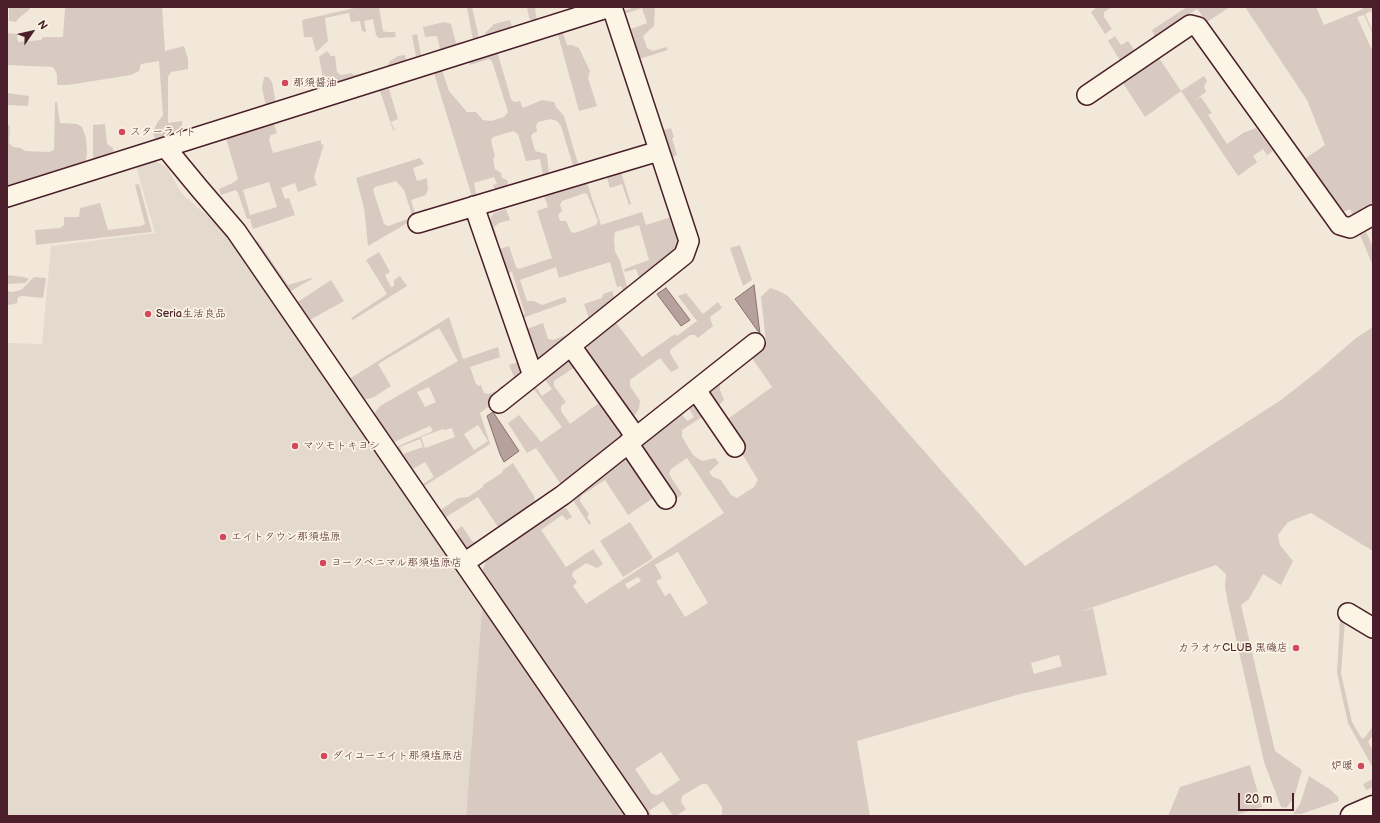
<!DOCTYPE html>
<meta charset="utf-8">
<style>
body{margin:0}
#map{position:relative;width:1380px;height:823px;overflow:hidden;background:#f1e8da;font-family:"Balsamiq Sans",sans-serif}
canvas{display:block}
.frame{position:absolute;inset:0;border:8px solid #4a1f2b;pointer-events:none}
.north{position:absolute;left:12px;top:12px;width:40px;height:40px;-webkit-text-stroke:3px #fcf5e5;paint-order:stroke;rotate:56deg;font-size:11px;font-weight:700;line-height:16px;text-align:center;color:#4a1f2b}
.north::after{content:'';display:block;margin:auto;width:14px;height:18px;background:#4a1f2b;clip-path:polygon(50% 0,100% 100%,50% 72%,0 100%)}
.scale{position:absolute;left:1238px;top:793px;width:56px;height:18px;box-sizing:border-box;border:2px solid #4a1f2b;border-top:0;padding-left:5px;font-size:12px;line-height:14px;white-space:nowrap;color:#4a1f2b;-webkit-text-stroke:3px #fcf5e5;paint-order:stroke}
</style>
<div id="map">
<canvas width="1380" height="823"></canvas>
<div class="frame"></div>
<div class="north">N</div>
<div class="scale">20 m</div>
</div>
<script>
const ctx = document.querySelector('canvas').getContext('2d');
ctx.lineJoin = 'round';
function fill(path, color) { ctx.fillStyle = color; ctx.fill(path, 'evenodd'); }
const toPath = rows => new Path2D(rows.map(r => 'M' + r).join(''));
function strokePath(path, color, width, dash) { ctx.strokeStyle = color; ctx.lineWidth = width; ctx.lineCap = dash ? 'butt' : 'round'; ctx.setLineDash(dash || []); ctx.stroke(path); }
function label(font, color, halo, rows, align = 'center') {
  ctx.font = font + ' "Balsamiq Sans","Klee One",sans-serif'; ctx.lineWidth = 3.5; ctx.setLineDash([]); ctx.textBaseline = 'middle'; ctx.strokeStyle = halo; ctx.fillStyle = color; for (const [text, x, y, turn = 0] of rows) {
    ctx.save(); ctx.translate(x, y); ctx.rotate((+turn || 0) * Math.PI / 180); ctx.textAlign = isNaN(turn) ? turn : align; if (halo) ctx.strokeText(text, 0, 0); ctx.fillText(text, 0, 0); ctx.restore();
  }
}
fill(toPath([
 [151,161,159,163,168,168,178,188,184,196,230,235,482,609,466,816,7,816,7,343,42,344,51,246,155,233,136,166]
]), '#e4d9cd');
fill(toPath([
 [9,7,30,7,29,10,20,17,16,22,9,21],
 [64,7,162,7,165,51,184,46,188,59,188,69,171,72,168,77,168,123,182,121,183,135,156,142,153,132,157,123,163,115,159,61,141,64,139,71,131,75,68,85,57,85,57,74,53,67,7,65,8,33,17,34,18,42,41,40,43,37,63,37,65,8],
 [359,7,379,7,383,31,387,32,395,32,396,37,379,38,376,35,373,19,364,21,366,32,362,31,360,21,351,22,349,13,325,18,328,41,316,52,312,37,304,37,302,20],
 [467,7,472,7,478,33,478,42,441,53,437,36,425,37,423,27,444,22,451,24,456,43,473,40],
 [527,7,538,7,535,9,537,21,534,23,529,18],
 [635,7,655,7,654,26,643,36,647,48,653,51,666,47,668,50,636,60,631,43,635,41,631,29,647,23,642,8,624,14,624,11],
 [1097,7,1112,7,1104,12,1104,17,1112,29,1105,34,1091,12],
 [1187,7,1230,7,1207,22,1197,9,1155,37,1152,30],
 [1245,7,1316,7,1324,25,1363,9,1362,7,1373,7,1373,15,1371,11,1365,14,1373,32,1373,35,1364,15,1357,17,1371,48,1373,48,1373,205,1353,216,1350,209,1340,213,1303,160,1325,145,1307,100],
 [510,20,512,27,507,33,485,40,485,33,494,24],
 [562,30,567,45,572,45,579,48,590,71,588,78,597,106,579,111,558,35,520,45,519,42],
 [417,34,422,60,387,70,387,67,390,61,398,56,405,55,406,60,416,57,412,35],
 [1115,36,1121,45,1128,41,1135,51,1121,62,1108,41],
 [327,51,331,56,335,56,337,72,341,75,351,73,354,75,374,71,374,74,333,87,331,83,324,84,319,57],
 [497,51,511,99,514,102,520,101,523,108,542,100,554,102,556,107,564,116,579,167,574,169,561,126,557,121,551,119,538,122,536,126,537,132,533,133,531,136,535,151,546,154,547,156,549,174,543,176,540,159,526,161,518,134,513,131,493,137,491,140,495,157,493,159,495,169,501,173,502,178,507,180,509,189,496,193,493,185,497,184,494,177,474,183,477,198,473,200,433,70,441,67,449,91,467,112,476,112,483,120,491,121,504,117,508,112,492,61,489,59,470,65,469,60],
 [1157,55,1181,91,1204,76,1207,81,1204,86,1206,92,1194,101,1201,97,1212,113,1208,115,1227,144,1243,133,1256,128,1273,151,1238,176,1181,91,1145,117,1121,80],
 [1263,149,1267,155,1257,162,1253,156],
 [264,77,268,77,272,82,276,104,266,106,262,88],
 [388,86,398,119,391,122,394,129,397,129,393,130,379,88],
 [7,93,29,96,28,106,7,105],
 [55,102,57,102,60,123,77,124,82,127,86,138,87,153,85,165,12,186,7,185,7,124,10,126,9,143,13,147,21,148,25,151,49,152,54,150],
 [273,121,277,133,271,135,269,139,273,153,321,140,321,145,324,144,314,177,317,185,298,192,295,183,281,188,285,199,289,198,295,215,253,229,250,219,247,219,238,193,236,190,221,195,219,189,233,183,238,179,225,135],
 [269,182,277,207,250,215,243,190],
 [105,124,107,144,113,148,114,156,93,162,93,125],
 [671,128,674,137,672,138,677,155,672,157,663,130],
 [420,158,424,164,413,168,417,181,427,178,428,189,426,195,411,200,415,213,434,207,435,210,416,218,368,246,364,208,356,178],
 [396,181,404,190,412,215,408,219,388,226,384,224,373,190,375,187],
 [621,172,631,204,629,205,622,184,610,188,607,178,613,174],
 [587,183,601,225,642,212,646,225,674,216,681,237,676,251,640,279,636,269,625,272,624,269,649,260,639,225,615,232,614,239,615,251,620,261,628,290,624,293,621,286,617,287,610,262,559,278,556,267,520,280,527,301,534,301,542,305,565,297,567,302,520,319,520,316,525,314,512,272,505,274,497,250,509,246,516,267,519,269,552,258,537,211,548,207,544,196],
 [585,193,587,194,598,221,596,225,575,233,571,232,566,221,560,221,558,215,562,211,560,205,562,201],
 [139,184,152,232,36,245,35,230,60,228,64,225,64,217,79,217,80,208,100,203,108,230,141,226,145,224,135,185],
 [506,209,510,220,499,223,494,227,497,238,494,239,488,222,494,213],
 [1366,232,1373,247,1373,266,1360,235],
 [257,240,288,285,311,278,312,279,289,292,253,243],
 [740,245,752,280,743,286,730,248],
 [379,252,390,272,385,275,391,287,394,286,394,280,400,276,407,286,353,320,351,318,387,294,366,260],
 [7,275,24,277,29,279,25,283,8,284],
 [34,277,46,278,43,298,22,296,18,297,17,303,10,305,7,304,7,291,12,292,21,290],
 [331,280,344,301,308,321,296,303],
 [770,288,779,291,788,296,1025,566,1281,400,1318,371,1356,338,1373,327,1373,551,1311,513,1288,522,1278,535,1280,545,1293,561,1281,585,1263,574,1249,599,1241,605,1275,751,1302,770,1294,798,1286,808,1281,807,1264,762,1228,603,1225,587,1226,574,1216,565,1079,612,1093,608,1107,675,1020,694,857,741,870,816,720,816,722,814,722,807,707,784,702,784,682,796,681,802,686,809,676,816,673,816,663,801,649,811,652,816,646,816,481,574,487,559,535,527,560,509,566,508,572,517,567,520,562,515,541,530,566,567,593,549,603,564,597,568,586,563,573,572,572,576,577,582,573,586,586,604,724,513,687,458,671,469,669,474,682,494,678,498,667,489,642,451,643,442,680,412,687,421,694,417,688,407,692,403,699,406,705,415,682,430,682,437,693,455,702,461,715,458,719,463,709,472,713,477,721,480,731,495,737,498,754,487,758,480,738,447,725,421,772,387,752,358,720,382,720,390,724,400,717,407,708,395,709,389,716,381,766,342,761,297],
 [678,552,708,603,685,617,670,593,665,596,656,581,662,578,655,565],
 [638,577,641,581,628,589,625,584],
 [1059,655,1062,666,1034,674,1031,663],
 [661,752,680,780,658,795,652,794,635,769],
 [612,291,615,300,590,321,584,304,602,298,603,294],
 [686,293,703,314,718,302,722,308,710,317,711,321,713,326,698,338,695,335,690,335,670,350,670,353,679,368,671,372,660,358,630,380,630,386,640,401,639,408,636,414,631,418,586,352,588,342,614,320,642,357,675,334,677,336,697,321,678,296],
 [449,317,463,359,498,347,500,357,470,367,476,384,479,386,481,385,484,393,488,394,498,391,500,387,513,382,514,377,509,365,519,362,524,373,494,402,480,413,490,444,423,487,396,447,433,431,430,426,394,442,374,414,380,406,458,361,439,328,378,364,391,386,374,397,364,400,349,379],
 [429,387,436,402,425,407,417,392],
 [478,425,488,441,474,450,464,434],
 [452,428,455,437,425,448,421,437,443,429,444,430],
 [420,439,423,447,403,454,400,447],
 [425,462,434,477,423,484,413,469],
 [543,323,548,339,553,340,571,333,573,334,541,358,533,356,524,330],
 [569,359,575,367,554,381,554,386,566,402,561,406,561,411,570,424,599,403,624,437,562,486,536,448,527,453,508,423,519,415,541,442,562,427,530,384],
 [543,377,552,389,542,396,534,384],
 [622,457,631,458,656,496,628,515,605,480,581,496,580,501,589,514,587,517,591,523,589,525,573,500,576,494],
 [513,463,534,496,535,502,533,509,500,530,478,497,443,519,438,512,458,498,468,497,483,487,483,485,502,473,503,470],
 [630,522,653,558,623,577,600,541],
 [462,526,472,541,476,542,479,540,481,542,471,548,461,547,453,533],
 [482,609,486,610,632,816,466,816],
 [1340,619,1345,620,1341,673,1352,722,1362,739,1366,736,1373,726,1373,735,1368,742,1373,750,1373,768,1348,723,1337,673],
 [1250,765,1262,807,1233,816,1168,816,1180,787],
 [1309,776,1331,790,1338,797,1339,801,1301,814,1293,814,1300,804],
 [1373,779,1373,787,1366,790,1363,784]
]), '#d8cac0');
const water = toPath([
 [754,285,760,334,735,299,754,285],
 [666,288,690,320,681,326,657,294,666,288],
 [493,412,519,451,504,462,500,454,487,416,493,412]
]);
fill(water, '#b6a19c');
strokePath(water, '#8b6d6f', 1);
const minor = toPath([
 [1087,95,1190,25,1198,27,1340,225,1350,228,1373,215],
 [166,148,199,188,236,231,638,816],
 [7,197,610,7],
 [474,206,533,376,684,255,689,241,612,7],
 [418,223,659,151],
 [571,346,636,437],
 [696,390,735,447],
 [499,403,533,376],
 [628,443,666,499],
 [464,563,563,495,755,343],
 [1348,613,1373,628]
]);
const trunk = toPath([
 [1352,816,1373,807]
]);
strokePath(minor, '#4a1f2b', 22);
strokePath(trunk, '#4a1f2b', 25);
strokePath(minor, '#fcf5e5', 19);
strokePath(trunk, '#fcf5e5', 22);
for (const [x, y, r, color] of [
 [285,83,4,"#d1495b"],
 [122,132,4,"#d1495b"],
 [148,314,4,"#d1495b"],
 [295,446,4,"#d1495b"],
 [223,537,4,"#d1495b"],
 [323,563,4,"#d1495b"],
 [1296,648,4,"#d1495b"],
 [324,756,4,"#d1495b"],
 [1361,766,4,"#d1495b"]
]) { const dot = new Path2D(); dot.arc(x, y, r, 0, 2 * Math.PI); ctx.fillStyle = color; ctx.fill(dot); strokePath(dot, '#fcf5e5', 1.5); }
label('11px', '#4a1f2b', '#fcf5e5', [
 ["那須醤油",293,83],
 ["スターライト",130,132],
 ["Seria生活良品",156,314],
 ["マツモトキヨシ",303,446],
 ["エイトタウン那須塩原",231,537],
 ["ヨークベニマル那須塩原店",331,563],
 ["カラオケCLUB 黒磯店",1288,648,"right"],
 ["ダイユーエイト那須塩原店",332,756],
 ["炉暖",1353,766,"right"]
], 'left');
</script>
